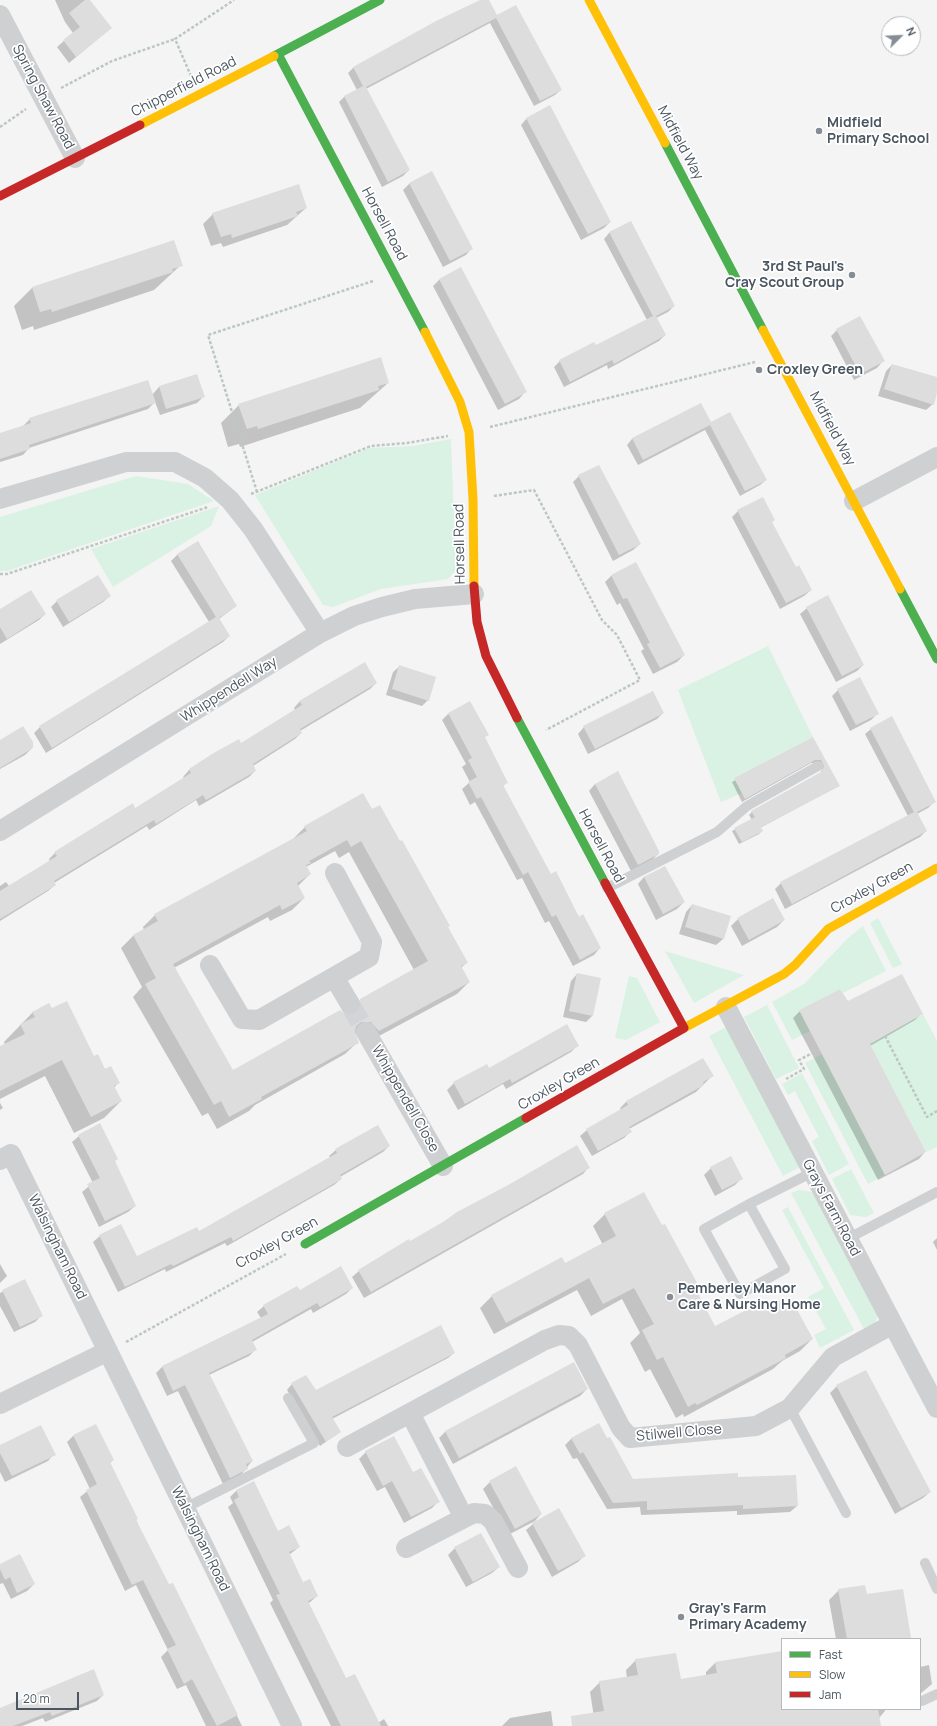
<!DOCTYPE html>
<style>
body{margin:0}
#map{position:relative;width:937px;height:1726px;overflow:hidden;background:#f4f4f4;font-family:Manrope,sans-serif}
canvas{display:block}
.legend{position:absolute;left:781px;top:1638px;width:140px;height:72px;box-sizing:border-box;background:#fff;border:1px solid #b7bbc0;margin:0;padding:5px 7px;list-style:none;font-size:12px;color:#4a5661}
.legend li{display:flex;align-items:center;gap:8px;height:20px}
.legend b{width:20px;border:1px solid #b7bbc0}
.north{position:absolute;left:881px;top:16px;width:40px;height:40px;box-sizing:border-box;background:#fff;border:1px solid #b7bbc0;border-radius:50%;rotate:66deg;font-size:11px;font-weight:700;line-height:16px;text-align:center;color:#4a5661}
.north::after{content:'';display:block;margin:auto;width:14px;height:18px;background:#868d94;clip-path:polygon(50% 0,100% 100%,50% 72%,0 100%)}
.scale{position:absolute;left:16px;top:1692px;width:63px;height:18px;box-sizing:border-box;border:2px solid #4a5661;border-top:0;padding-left:5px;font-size:12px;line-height:14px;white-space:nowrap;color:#4a5661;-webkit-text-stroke:3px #fff;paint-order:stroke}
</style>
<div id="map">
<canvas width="937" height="1726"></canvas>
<ul class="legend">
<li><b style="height:5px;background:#4caf50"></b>Fast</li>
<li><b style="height:5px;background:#ffc107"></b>Slow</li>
<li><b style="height:5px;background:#c62828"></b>Jam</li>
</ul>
<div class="north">N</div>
<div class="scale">20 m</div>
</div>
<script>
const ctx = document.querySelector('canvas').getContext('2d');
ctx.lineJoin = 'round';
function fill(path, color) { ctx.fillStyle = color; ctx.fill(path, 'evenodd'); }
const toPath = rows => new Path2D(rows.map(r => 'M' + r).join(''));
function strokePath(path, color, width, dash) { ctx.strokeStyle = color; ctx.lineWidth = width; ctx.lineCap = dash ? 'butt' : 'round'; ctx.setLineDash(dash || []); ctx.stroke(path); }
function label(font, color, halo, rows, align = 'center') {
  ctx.font = font + ' Manrope,sans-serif'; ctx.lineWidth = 3.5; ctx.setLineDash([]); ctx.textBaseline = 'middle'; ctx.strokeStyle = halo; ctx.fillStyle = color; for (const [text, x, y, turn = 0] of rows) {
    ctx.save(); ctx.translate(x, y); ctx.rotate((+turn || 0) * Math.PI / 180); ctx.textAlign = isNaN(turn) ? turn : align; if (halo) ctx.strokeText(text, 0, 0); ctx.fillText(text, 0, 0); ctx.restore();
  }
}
fill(toPath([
 [451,439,456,570,448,579,381,589,333,607,323,605,255,495,370,448,413,446],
 [136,476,188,484,214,501,7,571,0,571,0,517],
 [219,506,211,526,113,587,91,549],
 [768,646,813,737,734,778,742,793,721,802,678,690],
 [878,918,902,964,893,968,870,923],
 [863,926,886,971,843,993,840,989,799,1010,810,1031,792,1040,772,1002,804,984,848,938],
 [665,951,744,975,694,1003],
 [629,976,637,978,660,1022,626,1040,615,1038],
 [767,1005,799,1068,776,1079,744,1017],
 [923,1014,937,1041,937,1147,926,1152,870,1044],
 [726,1027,800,1167,783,1176,709,1036],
 [822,1054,885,1175,868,1184,805,1063],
 [802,1073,849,1164,829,1175,812,1141,819,1137,795,1091,788,1095,782,1084],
 [851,1169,874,1213,866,1217,850,1215,832,1179],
 [799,1190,812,1192,878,1313,876,1323,864,1329,791,1193],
 [788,1207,854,1330,820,1348,814,1335,826,1329,808,1297,824,1288,782,1210]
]), '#d9f2e3');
fill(toPath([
 [55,0,89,0,111,28,69,63,57,47,73,33,65,22],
 [482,0,488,0,497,16,561,90,555,95,534,106,490,23,366,89,409,170,403,176,382,187,339,102,344,97,357,90,348,73,353,68],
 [527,118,610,222,604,228,581,240,521,125],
 [431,172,472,248,466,255,443,267,403,190,409,184],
 [306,208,287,225,223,247,221,243,211,246,203,224,213,214],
 [631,222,674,306,668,312,656,318,665,335,659,341,608,369,607,365,564,387,554,367,560,361,596,346,647,320,604,239,609,233],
 [181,265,154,290,34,330,33,326,22,330,14,306,32,288],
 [460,268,525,392,519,399,498,410,433,286,439,280],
 [837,330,883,361,877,368,854,380,831,336],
 [892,365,937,378,937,390,933,404,926,410,878,396,886,371],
 [196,375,204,396,197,403,160,415,155,402,148,409,29,448,23,455,0,462,0,434,23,426,30,419,152,395,159,387],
 [388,383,360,408,240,447,239,444,228,447,221,423,239,405],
 [701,405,711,423,766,480,760,485,740,496,705,430,638,465,627,445,632,439],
 [579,476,640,544,633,550,613,561,573,482],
 [738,511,774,520,771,523,795,569,811,590,804,596,780,609,732,517],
 [178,554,236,606,219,619,229,636,223,642,46,753,34,733,40,727,209,622,171,561],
 [636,563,684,655,677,662,653,674,641,651,644,649,620,603,617,605,605,582,611,576],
 [110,596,103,602,63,627,51,607,57,601],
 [807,608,863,665,857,671,836,682,800,614],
 [0,611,45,614,39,620,0,644],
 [400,666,428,700,422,706,386,695,393,672],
 [376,683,370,689,300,731,301,733,295,739,253,766,255,771,249,777,199,806,196,800,149,830,147,826,54,883,55,885,48,891,0,921,0,886,6,882,9,886,50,862,49,859,55,853,135,809,184,778,183,777,189,770,212,755,241,744,295,710,294,708,300,701],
 [838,690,878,713,871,720,850,731,832,696],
 [663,713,657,719,588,754,578,734,584,727],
 [448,714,487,735,484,738,507,782,503,786,551,875,600,948,594,955,573,966,549,921,545,923,522,878,517,880,475,802,470,805,462,789,470,782,462,767,466,764,442,720],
 [871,729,934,802,928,808,917,814,926,831,920,837,785,909,775,889,781,883,908,816,865,734],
 [813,738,838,786,760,828,762,831,759,834,739,844,732,831,752,820,749,815,752,812,820,774,822,769,818,763,811,763,742,802,732,782],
 [0,741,32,748,25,755,0,769],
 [595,784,658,854,652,860,631,871,589,791],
 [363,795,447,927,467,962,461,968,469,982,457,994,366,1043,359,1034,354,1034,358,1042,345,1054,255,1105,249,1111,217,1129,208,1113,202,1116,133,997,142,987,121,948,133,936,144,930,143,927,155,915,293,839,305,827],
 [335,851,339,858,349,852,414,970,361,1000,348,1012,348,1015,233,1071,174,968,268,917,270,921,292,910,304,898,298,886,310,874,306,867],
 [665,867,684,902,677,909,656,920,638,884,644,877],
 [692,905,729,917,723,939,716,945,679,934,686,912],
 [738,919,784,920,777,927,742,946,731,926],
 [577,974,592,1016,586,1022,563,1017,571,981],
 [847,1002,921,1014,915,1020,870,1046,925,1152,919,1159,878,1180,793,1018,800,1011],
 [51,1010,118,1083,114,1088,121,1101,104,1118,74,1133,45,1076,0,1099,0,1047,5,1045,4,1042,33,1012],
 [578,1045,571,1052,506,1089,503,1084,458,1110,447,1090,454,1083,489,1069],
 [703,1059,712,1076,696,1092,629,1129,631,1131,624,1138,592,1156,580,1136,587,1130,621,1110,620,1108,626,1102],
 [0,1103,3,1108,0,1110],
 [79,1136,114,1162,135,1206,128,1212,99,1227,82,1192,93,1183,72,1142],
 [389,1146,383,1152,340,1177,341,1179,334,1185,227,1246,225,1243,166,1272,165,1269,118,1292,93,1242,100,1236,137,1258,199,1232,330,1158,329,1156,336,1150],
 [589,1167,583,1174,364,1298,352,1277,359,1271,410,1242],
 [711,1168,741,1179,735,1185,715,1196,704,1175],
 [605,1214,701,1292,698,1295,715,1328,759,1308,771,1306,787,1312,812,1339,800,1351,782,1361,773,1369,684,1417,683,1414,676,1418,650,1369,645,1372,630,1343,640,1333,622,1299,591,1316,577,1290,494,1334,480,1308,492,1296,565,1264,603,1245,593,1226],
 [937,1238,937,1250,933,1242],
 [0,1264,7,1276,0,1283],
 [24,1280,42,1315,35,1322,14,1332,0,1306,0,1293],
 [352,1288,346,1294,313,1313,311,1309,252,1342,256,1349,249,1356,209,1375,252,1461,241,1475,223,1484,178,1391,167,1396,156,1373,162,1367,261,1318,257,1312,264,1306,299,1291],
 [454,1353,448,1358,332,1419,340,1432,320,1446,287,1390,292,1384,316,1392],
 [837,1386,930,1492,923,1498,895,1514,830,1393],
 [587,1389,580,1396,453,1464,439,1438,445,1432],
 [73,1436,113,1460,109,1464,136,1520,168,1586,172,1584,242,1726,206,1726,186,1685,177,1689,161,1657,168,1650,136,1585,125,1591,80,1497,90,1489,67,1442],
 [572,1438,632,1480,737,1478,797,1506,790,1512,737,1515,737,1511,641,1515,640,1507,607,1509,577,1458,573,1459,565,1445],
 [0,1446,54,1454,48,1461,5,1482,0,1472],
 [366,1452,438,1502,432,1508,404,1523,385,1487,377,1491,359,1459],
 [516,1468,541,1514,535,1521,508,1535,483,1489,490,1482],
 [253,1482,278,1532,299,1547,289,1555,303,1584,317,1596,308,1604,345,1679,378,1723,384,1719,388,1726,331,1726,270,1603,273,1600,228,1507,233,1503,230,1497,236,1491],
 [533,1524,584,1556,578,1562,552,1577,526,1530],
 [455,1548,499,1567,492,1573,466,1587,448,1555],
 [0,1565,34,1584,27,1591,11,1599,3,1583,0,1584],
 [839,1590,866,1596,902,1590,910,1639,836,1639,829,1600],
 [782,1652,782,1709,885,1709,885,1711,879,1718,880,1726,588,1726,594,1717,590,1692,600,1682,627,1678,626,1670,636,1660,680,1680,706,1676,706,1672,715,1663],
 [929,1665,932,1684,920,1694,920,1667],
 [93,1670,103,1695,97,1701,45,1722,43,1718,22,1726,0,1726,0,1709],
 [551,1711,553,1726,502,1726,510,1718]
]), '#0003');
fill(toPath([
 [85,0,90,0,112,28,76,57,63,40,80,27,69,13],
 [480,0,489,0,497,15,516,5,562,90,540,101,496,18,398,70,366,87,410,170,388,182,344,96,363,86,353,67,436,21],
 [550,105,611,222,588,234,526,118],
 [432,171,473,249,450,261,409,183],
 [299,184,307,208,296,212,298,216,232,238,231,234,221,237,212,213],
 [631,221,675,306,656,316,666,335,614,364,612,360,570,382,559,360,594,342,596,345,653,316,609,232],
 [174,240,183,266,172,269,173,272,52,312,51,309,40,312,32,287],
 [461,267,527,392,505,404,439,279],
 [860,316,885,361,860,374,836,329],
 [381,357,389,383,378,386,379,390,258,429,257,426,247,429,238,404],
 [892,364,937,377,937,393,934,405,884,389],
 [197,374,205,397,166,409,159,386],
 [148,380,156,403,29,445,30,449,0,459,0,433,31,423,29,418],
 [701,403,711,422,730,412,767,480,745,491,710,425,643,460,632,438],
 [599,465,641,544,619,555,578,475],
 [763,497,775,520,772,522,796,567,799,565,812,590,786,603,737,510],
 [198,541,237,606,219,618,230,636,52,748,39,726,216,617,177,554],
 [636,562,685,655,660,668,647,644,650,643,627,598,623,599,611,575],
 [98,575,111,596,69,622,56,600],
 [31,590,46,614,7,639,0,627,0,609],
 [828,595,864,665,842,676,806,607],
 [365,662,377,683,300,729,302,733,253,764,256,771,206,800,203,795,156,824,154,820,54,881,56,885,0,919,0,891,57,856,54,852,133,803,135,808,191,773,189,769,212,754,239,739,241,743,302,705,299,701],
 [399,665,436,677,429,701,392,689],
 [860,677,879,714,856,725,837,689],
 [653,691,664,713,595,749,583,726],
 [470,701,489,735,485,737,508,783,503,785,551,874,556,871,579,917,583,914,601,948,580,960,556,915,552,917,528,872,523,875,481,797,477,799,468,782,477,777,468,760,472,758,448,713],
 [892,716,936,802,917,812,927,831,792,904,780,882,914,812,870,728],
 [23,726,33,742,33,748,0,768,0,740],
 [813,737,840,786,761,827,763,831,742,842,734,828,755,817,751,811,821,772,824,766,821,760,815,760,745,799,734,778],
 [618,771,659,851,659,854,638,865,595,784],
 [363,793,372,809,380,805,400,841,402,840,450,926,448,927,468,963,461,966,470,982,379,1031,371,1022,361,1022,356,1026,355,1032,359,1043,261,1097,262,1099,229,1117,221,1101,214,1105,145,984,156,978,133,935,158,921,154,914,307,831,304,826],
 [347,840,351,847,361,841,428,961,360,999,360,1009,356,1014,345,1014,340,1010,233,1070,173,964,280,905,282,910,305,898,297,883,311,874,306,865,311,863,309,861],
 [665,866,685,902,663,914,644,877],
 [773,898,785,920,749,940,737,918],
 [692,904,731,916,724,939,685,927],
 [577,973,601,978,593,1016,569,1011],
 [902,974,923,1014,870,1044,926,1152,885,1175,799,1010,840,989,848,1001],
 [67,1001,94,1056,98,1054,105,1069,111,1066,120,1083,114,1086,122,1101,91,1117,62,1060,0,1091,0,1046,25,1034,20,1024,35,1017,32,1012,49,1003,52,1008],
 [567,1024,579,1046,512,1083,510,1079,465,1104,453,1082,487,1064,489,1068],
 [703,1058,714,1076,703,1082,704,1085,629,1127,632,1132,598,1151,586,1129,628,1105,626,1101],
 [100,1123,118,1159,115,1161,136,1206,105,1221,87,1184,100,1178,78,1135],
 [378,1125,390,1146,340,1175,342,1179,233,1241,231,1237,173,1266,171,1264,125,1287,99,1235,121,1224,137,1256,197,1227,199,1231,337,1153,335,1149],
 [577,1145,590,1168,371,1292,358,1270,409,1239,410,1241,443,1222,457,1212,510,1184],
 [731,1156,743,1179,722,1190,710,1167],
 [644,1192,662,1225,665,1224,702,1292,698,1294,715,1326,758,1304,759,1307,770,1301,772,1305,781,1300,787,1311,795,1306,813,1339,785,1355,786,1358,697,1405,695,1403,688,1407,663,1357,657,1360,642,1330,654,1324,634,1288,603,1304,589,1278,506,1323,491,1295,562,1257,565,1263,616,1236,604,1213],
 [341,1266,353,1288,320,1307,317,1303,252,1340,257,1350,209,1373,253,1461,246,1464,248,1469,230,1478,185,1385,173,1391,162,1366,268,1314,263,1305,297,1286,300,1290],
 [25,1279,43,1316,20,1327,2,1290],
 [441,1325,455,1353,332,1417,341,1432,326,1442,291,1383,306,1375,316,1390],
 [574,1362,588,1389,459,1458,445,1431],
 [866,1370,931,1492,901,1508,836,1385],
 [599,1423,607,1438,610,1437,633,1479,738,1473,738,1477,796,1475,798,1506,743,1509,743,1505,647,1510,647,1501,613,1503,583,1452,580,1454,571,1438],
 [96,1424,114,1460,110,1462,138,1519,136,1520,169,1584,173,1583,238,1715,217,1726,192,1679,184,1684,167,1649,176,1645,159,1612,143,1580,132,1585,86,1490,97,1484,73,1435],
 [41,1425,56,1455,12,1476,0,1453,0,1445],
 [394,1436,413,1472,421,1468,440,1502,411,1517,392,1481,383,1486,365,1451],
 [516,1466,542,1514,515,1529,489,1481],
 [254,1481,278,1531,289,1525,300,1547,289,1552,303,1582,310,1579,318,1596,308,1601,346,1678,355,1674,381,1726,341,1726,276,1595,280,1594,234,1500,239,1497,236,1490],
 [559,1508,586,1556,558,1571,532,1523],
 [481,1533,500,1567,473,1582,454,1547],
 [20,1554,35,1584,17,1593,10,1577,5,1580,0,1569,0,1564],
 [865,1585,867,1594,903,1589,911,1638,847,1639,838,1589],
 [782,1651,782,1709,878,1709,881,1726,572,1726,571,1716,604,1711,599,1681,638,1675,635,1659,676,1653,681,1679,717,1673,715,1662],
 [94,1669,104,1695,52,1716,50,1712,13,1726,0,1726,0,1708]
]), '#ddddde');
strokePath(toPath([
 [350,1004,366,1032]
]), '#d2d4d7', 20, [20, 10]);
strokePath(toPath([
 [191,76,175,39,234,0],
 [61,88,112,61,175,39],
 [0,127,26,109],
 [490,427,755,362],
 [257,492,208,335,373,281],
 [251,494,371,446,407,443,448,436],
 [494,496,534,490,602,620,617,635,640,680,546,730],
 [0,574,7,574,208,507],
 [885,1036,927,1117,937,1111],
 [786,1079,804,1069,799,1060,820,1049],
 [126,1342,286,1254]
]), '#bcc7c4', 2.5, [3, 2]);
strokePath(toPath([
 [607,888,717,832,747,806,818,766],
 [749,1204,785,1269,740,1294,704,1229,749,1204,813,1172],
 [847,1239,937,1192],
 [790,1408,846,1513],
 [185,1508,314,1443,288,1398],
 [925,1563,937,1589],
 [922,1701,937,1694]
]), '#ced0d2', 10);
strokePath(toPath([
 [0,15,75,158],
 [0,499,126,462,175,462,205,478,230,500,253,529,320,633],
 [854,501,937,457],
 [0,831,320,633,354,616,382,607,415,599,474,594],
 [210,965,242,1019,259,1020,369,957,372,942,335,873],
 [334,977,350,1004],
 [726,1007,937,1408],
 [366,1032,443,1166],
 [0,1160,11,1154,292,1726],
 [0,1404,108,1351],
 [410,1413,464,1518,474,1513,485,1514,493,1521,518,1568],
 [347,1447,545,1340,559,1335,569,1336,578,1345,621,1428,630,1438,756,1426,790,1408,833,1357,893,1324],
 [406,1548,464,1518]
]), '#ced0d2', 20);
strokePath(toPath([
 [278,54,425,332],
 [274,56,380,0],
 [665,143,763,330],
 [900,589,937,659],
 [517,718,605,883],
 [305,1244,526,1118]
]), '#4caf50', 9);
strokePath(toPath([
 [589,0,665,143],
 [140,125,274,56],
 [763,330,900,589],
 [425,332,460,402,469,432,473,499,474,586],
 [684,1028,784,974,795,965,828,929,937,868]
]), '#ffc107', 9);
strokePath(toPath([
 [0,196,140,125],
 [474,586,477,622,486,656,517,718],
 [605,883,684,1028],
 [526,1118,684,1028]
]), '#c62828', 9);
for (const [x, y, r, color] of [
 [819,131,4,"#868d94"],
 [852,275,4,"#868d94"],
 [759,370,4,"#868d94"],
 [670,1297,4,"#868d94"],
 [681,1617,4,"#868d94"]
]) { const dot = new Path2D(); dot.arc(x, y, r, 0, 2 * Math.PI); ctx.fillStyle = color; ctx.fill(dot); strokePath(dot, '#fff', 1.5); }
label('14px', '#4a5661', '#fff', [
 ["Chipperfield Road",184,87,-27],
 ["Spring Shaw Road",43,97,62],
 ["Midfield Way",680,143,62],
 ["Horsell Road",384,224,62],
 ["Midfield Way",832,429,62],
 ["Horsell Road",460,544,-91],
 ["Whippendell Way",229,690,-32],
 ["Horsell Road",601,846,62],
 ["Croxley Green",872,888,-29],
 ["Croxley Green",559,1084,-30],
 ["Whippendell Close",405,1099,60],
 ["Grays Farm Road",831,1208,62],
 ["Croxley Green",277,1243,-29],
 ["Walsingham Road",57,1247,64],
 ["Stilwell Close",679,1433,-5],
 ["Walsingham Road",200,1539,64]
]);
label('bold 14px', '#4a5661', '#fff', [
 ["Midfield",827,123],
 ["Primary School",827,139],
 ["3rd St Paul's",844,267,"right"],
 ["Cray Scout Group",844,283,"right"],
 ["Croxley Green",767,370],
 ["Pemberley Manor",678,1289],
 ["Care & Nursing Home",678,1305],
 ["Gray's Farm",689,1609],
 ["Primary Academy",689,1625]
], 'left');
</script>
